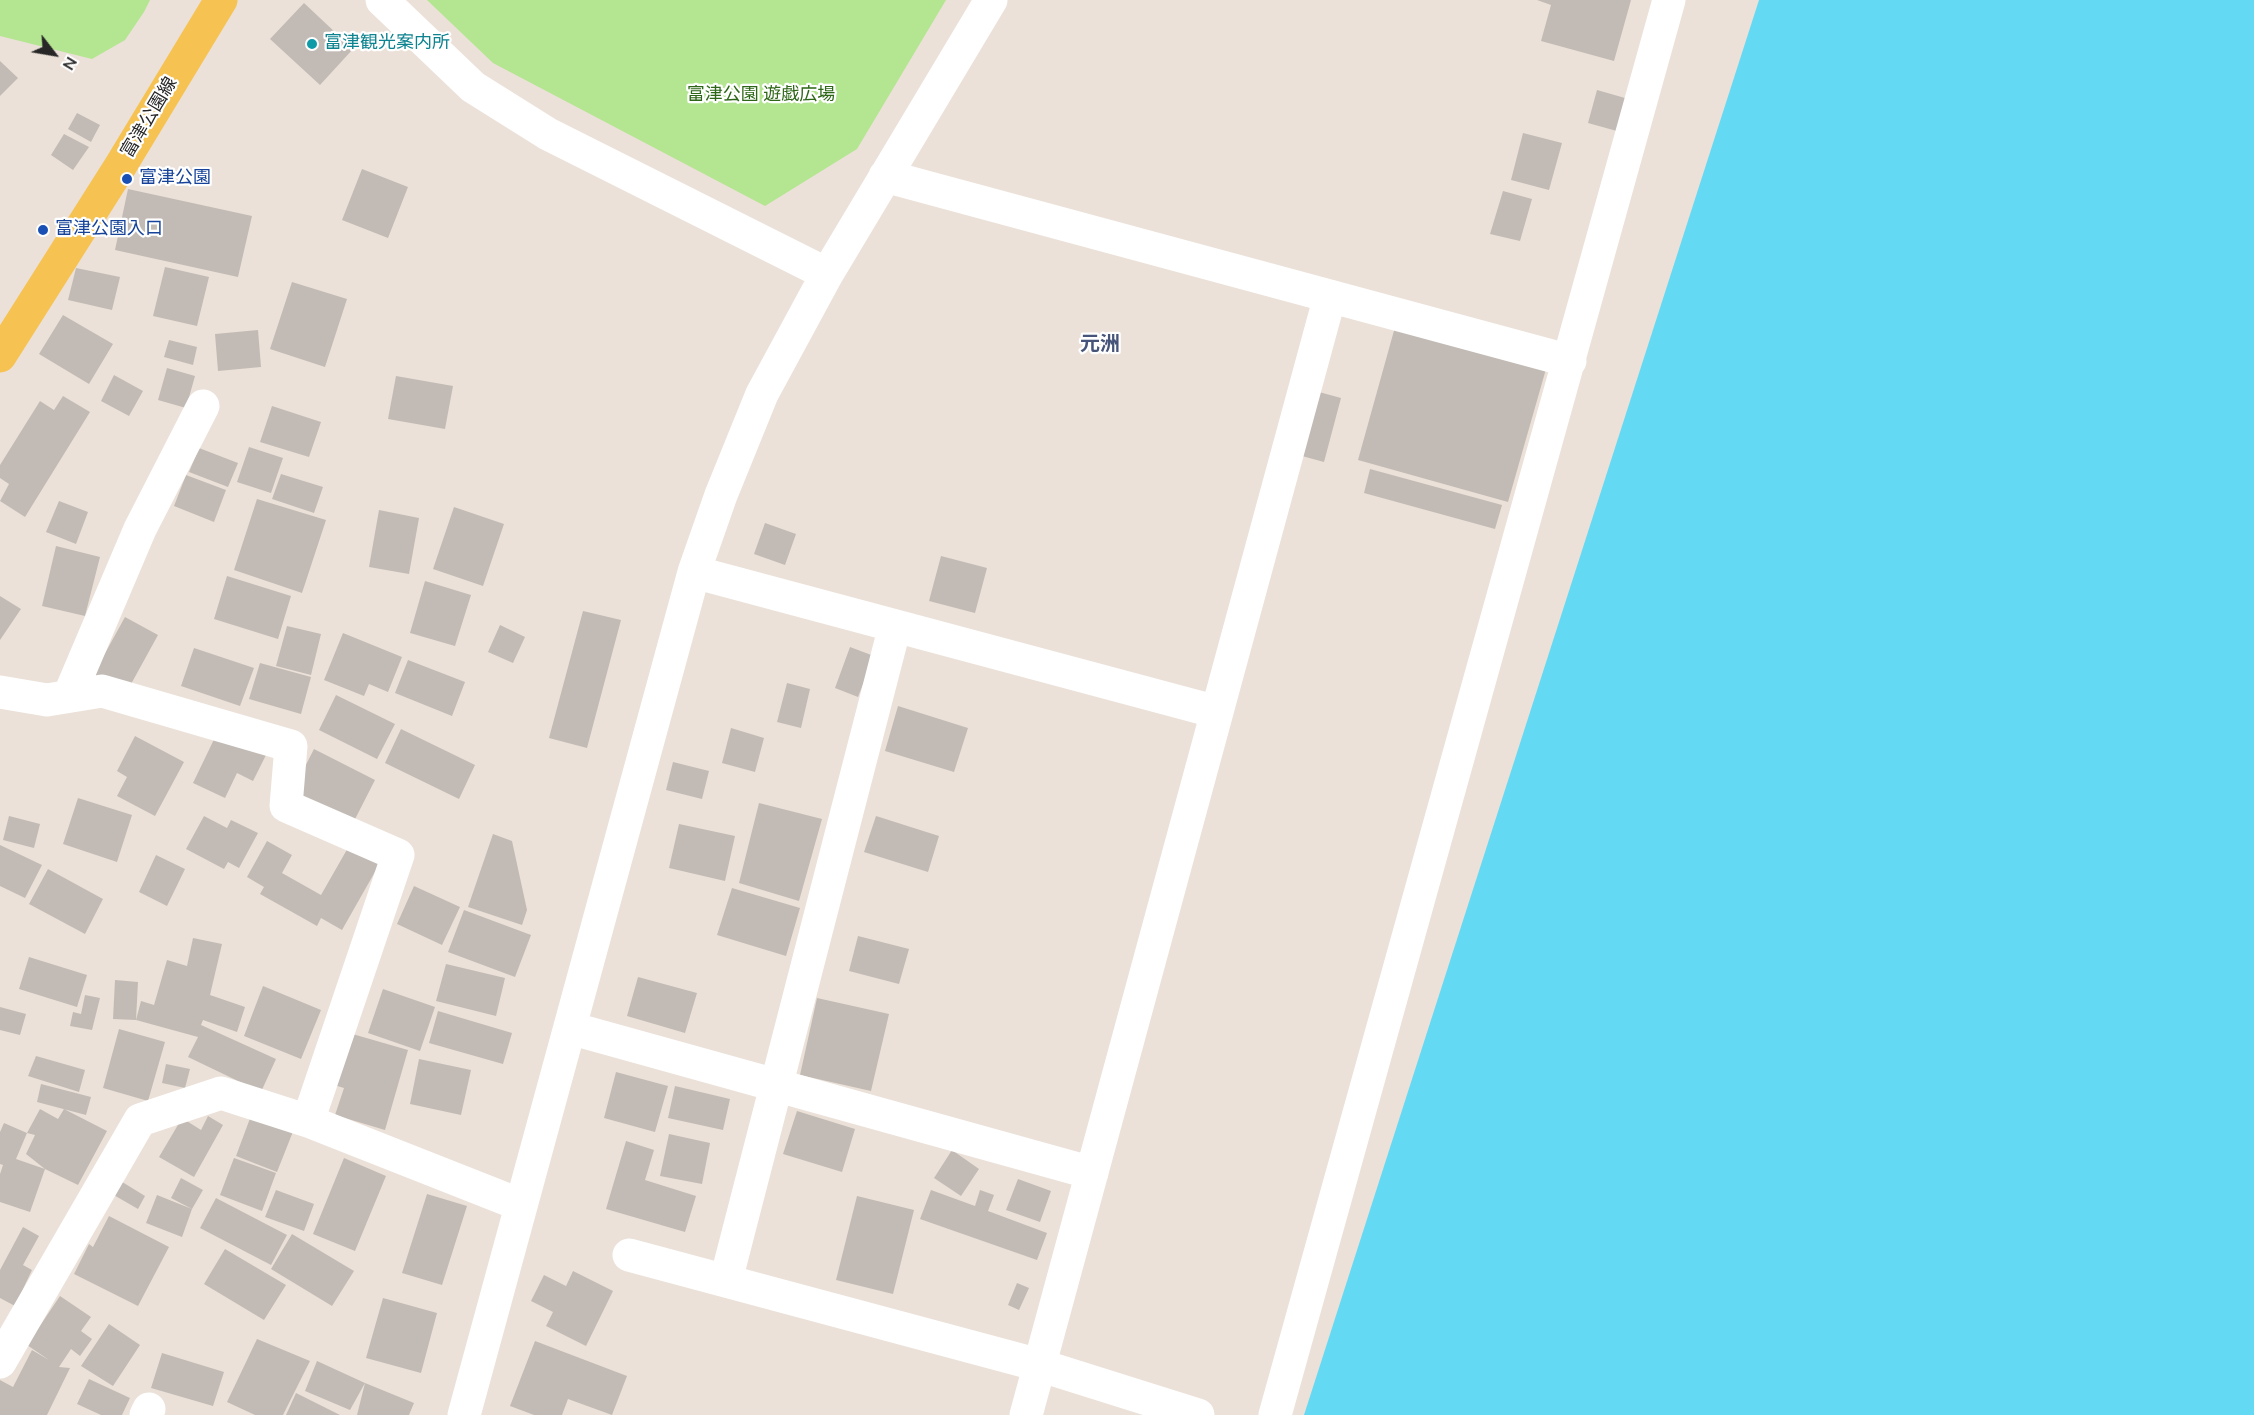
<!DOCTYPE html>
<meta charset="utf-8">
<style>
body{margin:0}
#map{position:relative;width:2254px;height:1415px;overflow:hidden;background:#ebe1d8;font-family:"Nunito Sans",sans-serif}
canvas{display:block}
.north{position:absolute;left:24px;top:24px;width:60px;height:60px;-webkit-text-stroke:4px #fff;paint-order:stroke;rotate:121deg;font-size:16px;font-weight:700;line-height:24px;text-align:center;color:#272727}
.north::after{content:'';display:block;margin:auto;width:21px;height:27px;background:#272727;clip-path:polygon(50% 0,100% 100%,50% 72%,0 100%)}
</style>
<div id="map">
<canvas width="2254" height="1415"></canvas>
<div class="north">N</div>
</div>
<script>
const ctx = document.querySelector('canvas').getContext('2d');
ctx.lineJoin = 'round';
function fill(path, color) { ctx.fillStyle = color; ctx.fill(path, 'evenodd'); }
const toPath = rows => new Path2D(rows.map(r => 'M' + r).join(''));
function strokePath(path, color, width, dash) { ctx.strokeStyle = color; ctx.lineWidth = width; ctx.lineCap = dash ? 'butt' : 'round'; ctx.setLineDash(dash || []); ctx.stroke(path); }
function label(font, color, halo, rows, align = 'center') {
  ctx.font = font + ' "Nunito Sans","Noto Sans JP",sans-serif'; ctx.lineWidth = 4.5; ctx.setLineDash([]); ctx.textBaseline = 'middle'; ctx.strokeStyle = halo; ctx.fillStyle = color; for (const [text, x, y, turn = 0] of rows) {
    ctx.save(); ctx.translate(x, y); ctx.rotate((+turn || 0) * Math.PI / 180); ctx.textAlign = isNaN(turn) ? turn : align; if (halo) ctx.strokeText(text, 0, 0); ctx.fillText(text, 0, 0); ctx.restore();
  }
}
fill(toPath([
 [0,0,150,0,144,12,125,40,92,59,0,36],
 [427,0,946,0,857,149,765,206,493,63]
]), '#b4e591');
fill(toPath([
 [1759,0,2254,0,2254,1415,1304,1415]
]), '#64d9f3');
fill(toPath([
 [1537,0,1631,0,1614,61,1541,41,1551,5],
 [304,3,353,49,320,85,270,39],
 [0,61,18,78,0,96],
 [1597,90,1632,100,1624,133,1588,123],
 [77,113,100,125,91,142,68,129],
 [1523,133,1562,143,1549,190,1511,180],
 [64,134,89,147,73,170,51,155],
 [362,169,408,187,388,238,342,220],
 [128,189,252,216,238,277,115,250],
 [1503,191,1532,199,1520,241,1490,234],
 [165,267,209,277,197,326,153,316],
 [76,268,120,277,112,310,68,300],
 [292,282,347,299,325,367,270,349],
 [63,315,113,344,89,384,39,354],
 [1395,327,1546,369,1508,502,1358,460],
 [258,330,261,367,218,371,215,334],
 [169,340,197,347,193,365,164,357],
 [167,368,195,376,186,408,158,400],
 [114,375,143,391,129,416,101,401],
 [396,376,453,386,445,429,388,419],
 [1319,392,1341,398,1324,462,1302,456],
 [63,396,90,412,25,517,0,501,9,484,0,478,0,465,40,401,54,410],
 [272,406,321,422,309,457,260,442],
 [249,447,283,458,271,493,237,482],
 [199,448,238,463,228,487,189,472],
 [1370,469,1502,505,1495,529,1364,493],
 [281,474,323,487,314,513,272,499],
 [186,475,226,490,214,522,174,506],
 [257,499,326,520,302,593,234,570],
 [59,501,88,512,76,544,46,532],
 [454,507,504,524,483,586,433,569],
 [379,510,419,518,409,574,369,567],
 [765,523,796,534,785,565,754,554],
 [56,546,100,557,85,616,42,606],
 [941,556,987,568,975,613,929,601],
 [227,576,291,596,278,639,214,619],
 [425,581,471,595,455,646,410,633],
 [0,596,21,609,0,640],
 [583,611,621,620,587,748,549,738],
 [125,617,158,635,125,695,92,677],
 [500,625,525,637,513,663,488,652],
 [287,626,321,634,311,675,276,666],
 [343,633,402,657,388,692,369,684,364,696,324,680],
 [850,647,874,656,858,697,835,688],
 [194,648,254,668,240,706,181,686],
 [408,660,465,682,452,716,395,693],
 [260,663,311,677,301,714,249,699],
 [787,683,810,689,801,728,777,722],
 [336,695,395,724,377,759,319,730],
 [898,706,968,728,954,772,885,751],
 [731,728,764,738,755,772,722,763],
 [219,729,267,753,253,781,237,773,225,798,193,783],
 [401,729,475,765,459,799,385,763],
 [135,736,184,762,155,816,117,796,127,777,117,771],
 [314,749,375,780,351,827,290,796],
 [673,762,709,771,702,799,666,790],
 [78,798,132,815,117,862,63,844],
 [759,803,822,819,799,901,739,883],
 [9,816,40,824,34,848,3,840],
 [204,816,227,828,231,820,258,833,239,868,228,862,224,869,186,849],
 [876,816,939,836,928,872,864,852],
 [679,824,735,836,725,881,669,868],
 [493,834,512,841,527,910,522,925,468,907],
 [267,841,292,855,282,873,321,895,349,846,380,863,342,930,321,918,317,926,260,894,264,887,247,877],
 [0,845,42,865,25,898,0,886],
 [156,855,185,869,167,906,139,892],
 [48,869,103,899,85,934,29,904],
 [414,886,460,907,442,945,397,924],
 [732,888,800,908,786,956,717,935],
 [464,910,531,935,515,977,448,952],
 [858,936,909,949,899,984,849,971],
 [193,938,222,944,210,995,245,1007,237,1032,203,1020,201,1025,276,1059,261,1092,188,1057,198,1037,136,1020,141,1001,154,1005,167,960,187,966],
 [29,957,87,975,77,1007,19,989],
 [446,964,505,978,496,1016,436,1001],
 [638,977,697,993,685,1033,627,1016],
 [115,980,138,982,136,1020,113,1019],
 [263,986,321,1010,301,1059,244,1036],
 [383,989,435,1007,420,1051,368,1033],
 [85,995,100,998,92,1030,70,1026,73,1012,81,1014],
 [817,998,889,1014,871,1091,800,1075],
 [0,1007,26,1014,20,1035,0,1030],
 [438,1011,512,1033,503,1064,429,1043],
 [119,1029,165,1042,148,1101,103,1088],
 [349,1033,408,1050,385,1130,335,1115,344,1088,334,1085],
 [36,1056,85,1070,79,1092,28,1076],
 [419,1059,471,1070,461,1115,410,1104],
 [166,1064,190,1069,185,1088,162,1083],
 [616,1072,668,1086,655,1132,604,1118],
 [41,1084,91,1097,86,1115,37,1102],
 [675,1086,730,1099,723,1130,668,1118],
 [40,1109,58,1119,64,1109,107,1131,78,1185,45,1169,26,1154,35,1135,27,1133,16,1159,45,1169,30,1212,0,1202,0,1174,3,1165,0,1164,0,1132,4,1123,27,1133],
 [797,1111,855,1129,842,1172,783,1154],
 [252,1113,294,1129,277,1172,236,1156],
 [208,1116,223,1125,194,1177,159,1157,182,1118,201,1130],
 [669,1134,710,1143,702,1184,660,1176],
 [626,1141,654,1150,645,1180,696,1196,685,1232,606,1209],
 [952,1150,979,1169,961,1196,934,1178],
 [234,1158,276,1173,262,1211,220,1195],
 [344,1158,386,1176,355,1251,313,1234],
 [181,1178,203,1190,192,1209,171,1198],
 [1018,1179,1051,1191,1040,1222,1006,1210],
 [119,1180,145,1196,138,1209,112,1194],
 [276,1190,314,1204,304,1231,265,1217],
 [931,1190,975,1206,980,1190,994,1195,988,1211,1047,1233,1037,1260,920,1219],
 [427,1194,467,1206,442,1285,402,1273],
 [157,1195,192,1209,182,1237,146,1223],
 [857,1196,914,1210,893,1294,836,1280],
 [216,1198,287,1235,271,1265,200,1228],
 [109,1216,169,1247,138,1306,74,1274,89,1244,93,1247],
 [23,1227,39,1236,23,1265,32,1270,15,1306,0,1298,0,1270],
 [292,1234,354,1271,332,1306,271,1269],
 [225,1249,286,1285,264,1320,204,1284],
 [573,1271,613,1291,586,1346,546,1326,553,1312,531,1301,544,1275,566,1286],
 [1017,1283,1029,1288,1019,1310,1008,1305],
 [60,1296,91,1317,81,1331,92,1339,80,1356,71,1349,59,1367,70,1368,47,1415,0,1415,0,1380,13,1387,32,1350,49,1360,27,1345],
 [383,1298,437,1313,421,1373,366,1358],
 [109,1324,140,1345,113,1386,81,1366],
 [257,1339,310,1361,283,1415,255,1415,227,1402],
 [535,1341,627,1376,612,1415,568,1399,562,1415,534,1415,510,1406],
 [162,1353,224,1372,213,1406,151,1388],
 [317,1361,365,1383,350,1410,305,1391],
 [89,1379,130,1398,122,1415,101,1415,77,1404],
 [365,1383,414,1403,409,1415,357,1415],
 [296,1393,340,1415,286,1415]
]), '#c2bbb5');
strokePath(toPath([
 [382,0,473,87,548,134,827,274],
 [885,176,1570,361],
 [694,572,1217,712],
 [0,692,47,700,102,691,291,746,286,806,398,855,308,1121,221,1093,140,1120,0,1362],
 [69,696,140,529,203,406],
 [570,1028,1092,1173],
 [308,1121,521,1205],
 [629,1255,1039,1365,1198,1415],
 [726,1280,895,626],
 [146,1415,149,1409],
 [464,1415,694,572,721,495,762,394,827,274,991,0],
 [1026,1415,1330,296],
 [1275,1415,1669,0]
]), '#fff', 33);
strokePath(toPath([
 [0,356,121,165,221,0]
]), '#f6c252', 33);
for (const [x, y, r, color] of [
 [312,44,6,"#0f9aa8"],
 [127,179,6,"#1a4fb4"],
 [43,230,6,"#1a4fb4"]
]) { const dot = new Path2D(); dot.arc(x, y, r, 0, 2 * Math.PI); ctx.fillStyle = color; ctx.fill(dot); strokePath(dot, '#fff', 2); }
label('18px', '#0d838f', '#fff', [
 ["富津観光案内所",324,44]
], 'left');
label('18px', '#2d6616', '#fff', [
 ["富津公園 遊戯広場",761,96]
]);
label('18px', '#272727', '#fff', [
 ["富津公園線",150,118,-59]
]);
label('18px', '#164399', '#fff', [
 ["富津公園",139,179],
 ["富津公園入口",55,230]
], 'left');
label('bold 20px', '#465479', '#fff', [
 ["元洲",1100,345]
]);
</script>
